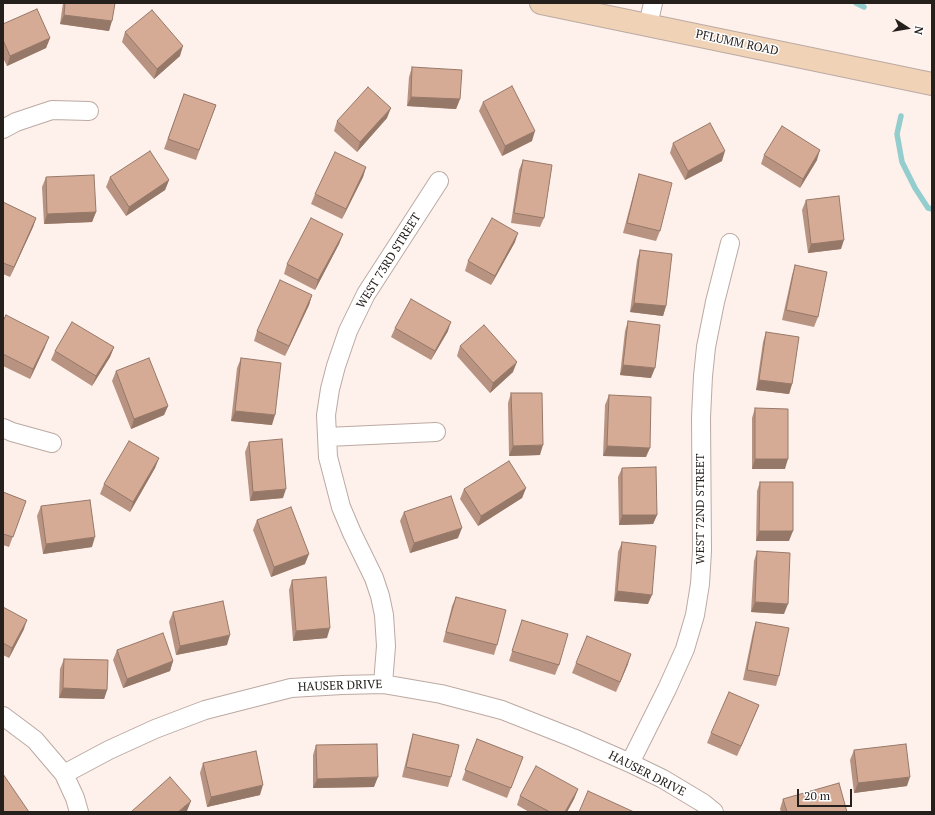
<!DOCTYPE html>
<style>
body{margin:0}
#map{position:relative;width:935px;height:815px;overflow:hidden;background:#fef0ea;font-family:"PT Serif",serif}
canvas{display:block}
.frame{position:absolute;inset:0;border:4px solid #26201d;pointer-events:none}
.north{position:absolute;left:887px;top:8px;width:40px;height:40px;-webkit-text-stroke:3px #fff;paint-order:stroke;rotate:102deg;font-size:11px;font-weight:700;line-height:16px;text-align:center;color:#26201d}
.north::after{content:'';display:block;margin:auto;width:14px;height:18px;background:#26201d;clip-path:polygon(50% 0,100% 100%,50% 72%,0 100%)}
.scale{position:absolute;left:797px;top:789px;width:55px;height:18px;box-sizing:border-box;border:2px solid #26201d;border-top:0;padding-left:5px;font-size:12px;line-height:14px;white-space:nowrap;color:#26201d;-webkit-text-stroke:3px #fff;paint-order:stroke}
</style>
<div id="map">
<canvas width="935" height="815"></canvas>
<div class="frame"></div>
<div class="north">N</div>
<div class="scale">20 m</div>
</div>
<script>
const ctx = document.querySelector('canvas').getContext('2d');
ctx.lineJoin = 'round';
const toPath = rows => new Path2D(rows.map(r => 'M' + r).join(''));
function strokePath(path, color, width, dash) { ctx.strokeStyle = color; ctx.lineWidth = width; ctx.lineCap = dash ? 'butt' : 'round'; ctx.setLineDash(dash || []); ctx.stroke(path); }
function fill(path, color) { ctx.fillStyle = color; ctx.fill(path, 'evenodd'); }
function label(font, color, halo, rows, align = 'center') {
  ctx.font = font + ' "PT Serif",serif'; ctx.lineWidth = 3; ctx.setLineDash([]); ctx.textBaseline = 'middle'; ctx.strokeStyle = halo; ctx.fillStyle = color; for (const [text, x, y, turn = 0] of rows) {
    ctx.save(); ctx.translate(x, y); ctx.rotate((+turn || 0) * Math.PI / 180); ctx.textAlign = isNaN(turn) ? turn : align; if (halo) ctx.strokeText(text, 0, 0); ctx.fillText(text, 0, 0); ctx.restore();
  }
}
strokePath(toPath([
 [856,3,864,7],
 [901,116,897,134,902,162,915,188,928,208,932,209]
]), '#94cdcd', 5.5);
const street = toPath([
 [648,25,653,3],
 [3,129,16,122,52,110,89,111],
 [3,428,12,432,52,443],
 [327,437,436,432],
 [383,684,386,646,384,615,380,596,374,578,352,533,341,507,328,457,326,415,330,389,336,366,348,331,366,294,439,181],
 [3,716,35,740,64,774,75,798,79,812],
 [630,763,667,689,685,649,695,615,700,584,702,551,701,417,703,376,706,347,715,302,730,243],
 [64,774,109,750,155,729,205,710,291,688,342,685,383,684,441,694,502,710,573,738,630,763,663,779,703,803,714,812]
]);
const secondary = toPath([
 [541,3,932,84]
]);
strokePath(street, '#bbaaa3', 20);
strokePath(secondary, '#bbaaa3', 24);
strokePath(street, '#fff', 18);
strokePath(secondary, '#f0d2b6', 22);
fill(toPath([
 [63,3,115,3,109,31,60,24],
 [3,24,50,38,46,48,7,66,3,58],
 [125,32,180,56,154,79,122,42],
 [412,67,460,99,456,109,407,106,409,77],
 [184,94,216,105,196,160,164,149],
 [483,102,532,141,502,156,479,111],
 [387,118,357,152,334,131,337,121],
 [673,143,722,161,685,180,670,153],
 [764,155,817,160,800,188,761,164],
 [523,160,544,218,540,227,511,223,519,170],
 [366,167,363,177,342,219,311,204,315,194],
 [639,174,660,231,656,241,623,233,636,184],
 [46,177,96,212,92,222,44,224,42,187],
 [110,177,169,180,165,190,126,216,106,187],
 [806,200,841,249,808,253,802,210],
 [3,202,36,218,33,227,10,277,3,274],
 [343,234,339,244,315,290,284,274,287,264],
 [515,242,491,285,465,271,468,261],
 [640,250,666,306,663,316,630,312,637,260],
 [795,265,818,317,814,327,782,320,792,275],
 [312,295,309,305,285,356,254,341,257,331],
 [3,321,45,347,30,379,3,366],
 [628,321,651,378,620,375,625,331],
 [395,328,448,331,431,360,391,337],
 [766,332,792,384,789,394,756,390,763,342],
 [460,346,513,372,490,393,457,356],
 [114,347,110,357,92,386,51,360,55,351],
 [241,358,272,425,231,421,237,368],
 [116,371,168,406,164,415,131,429,112,381],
 [511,393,540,455,509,456,508,403],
 [609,395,646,457,603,456,605,405],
 [755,408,785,469,752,469,752,418],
 [249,442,283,498,250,501,245,452],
 [159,458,155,468,130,512,100,494,104,484],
 [622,468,657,515,653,524,619,525,618,477],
 [760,482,789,541,756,541,757,491],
 [526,488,522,498,478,526,460,499,464,489],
 [3,492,26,501,9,547,3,545],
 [41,506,92,547,43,554,37,516],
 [404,512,458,538,410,553,400,521],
 [257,520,305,564,271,577,253,530],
 [622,542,648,604,614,601,618,552],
 [757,551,784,614,751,612,754,561],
 [292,580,327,638,293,641,289,590],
 [456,597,497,645,494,655,443,642,452,606],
 [3,607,24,629,9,658,3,655],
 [173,612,227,645,176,655,169,622],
 [522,620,559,665,555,675,509,661],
 [756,622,779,676,776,686,743,680,753,632],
 [117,650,173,661,170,671,123,688,113,660],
 [64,659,107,690,104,699,59,698,60,669],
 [576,663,628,664,616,692,572,673],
 [759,705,737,756,707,743,711,733],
 [413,734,451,777,448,787,402,777,410,744],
 [477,739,523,757,507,798,462,780],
 [316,745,374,787,313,788,313,755],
 [854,750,907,786,854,793,850,760],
 [203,763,260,795,207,807,200,773],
 [578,789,574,799,567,812,529,812,517,805,520,796],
 [783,799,847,812,781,812,780,809]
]), '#b89381');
fill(toPath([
 [64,15,112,21,109,31,60,24],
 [50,38,46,48,7,66,10,56],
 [183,46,180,56,154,79,157,69],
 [411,97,460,99,456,109,407,106],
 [391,108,387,118,357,152,360,142],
 [535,131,532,141,502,156,505,146],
 [820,150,817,160,800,188,803,179],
 [725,151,722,161,685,180,688,171],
 [366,167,363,177,342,219,346,209],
 [169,180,165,190,126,216,129,207],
 [96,212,92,222,44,224,47,214],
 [36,218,33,227,10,277,14,267],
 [518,233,515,242,491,285,495,276],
 [343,234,339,244,315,290,318,280],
 [844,240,841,249,808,253,811,244],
 [312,295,309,305,285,356,289,346],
 [634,303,666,306,663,316,630,312],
 [451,322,448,331,431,360,435,351],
 [49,337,45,347,30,379,33,369],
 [114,347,110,357,92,386,96,376],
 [517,362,513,372,490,393,493,383],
 [623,365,655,368,651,378,620,375],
 [759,380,792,384,789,394,756,390],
 [168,406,164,415,131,429,134,419],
 [235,411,275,415,272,425,231,421],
 [543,445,540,455,509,456,513,446],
 [607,446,650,448,646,457,603,456],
 [159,458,155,468,130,512,133,502],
 [755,459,788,459,785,469,752,469],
 [526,488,522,498,478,526,481,516],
 [286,489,283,498,250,501,253,492],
 [622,515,657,515,653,524,619,525],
 [462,528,458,538,410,553,414,543],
 [759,531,793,531,789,541,756,541],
 [95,537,92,547,43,554,46,544],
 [309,554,305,564,271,577,274,567],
 [617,591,652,595,648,604,614,601],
 [755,602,788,604,784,614,751,612],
 [27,620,24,629,9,658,12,648],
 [330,628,327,638,293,641,296,631],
 [230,635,227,645,176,655,180,646],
 [631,654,628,664,616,692,620,682],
 [173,661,170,671,123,688,127,679],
 [63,688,107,690,104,699,59,698],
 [759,705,755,715,737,756,741,746],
 [378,777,374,787,313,788,317,779],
 [910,777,907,786,854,793,858,783],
 [263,785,260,795,207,807,211,797],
 [578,789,574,799,567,812,565,812],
 [191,801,187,811,186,812,178,812]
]), '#967869');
const building = toPath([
 [65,3,115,3,112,21,64,15,65,3],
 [37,9,50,38,10,56,3,40,3,24,37,9],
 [152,10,183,46,157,69,125,32,152,10],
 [412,67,462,70,460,99,411,97,412,67],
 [512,86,535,131,505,146,483,102,512,86],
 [368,87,391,108,360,142,337,121,368,87],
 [184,94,216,105,199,150,168,139,184,94],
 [710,123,725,151,688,171,673,143,710,123],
 [782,126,820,150,803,179,764,155,782,126],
 [150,151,169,180,129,207,110,177,150,151],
 [335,152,366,167,346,209,315,194,335,152],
 [523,160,552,165,544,218,514,213,523,160],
 [639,174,672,183,660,231,627,223,639,174],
 [94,175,96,212,47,214,46,177,94,175],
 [839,196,844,240,811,244,806,200,839,196],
 [3,202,36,218,14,267,3,263,3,202],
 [311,218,343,234,318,280,287,264,311,218],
 [492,218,518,233,495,276,468,261,492,218],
 [640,250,672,254,666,306,634,303,640,250],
 [795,265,827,272,818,317,786,310,795,265],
 [280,280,312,295,289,346,257,331,280,280],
 [411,299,451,322,435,351,395,328,411,299],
 [6,315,49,337,33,369,3,354,3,321,6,315],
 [628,321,660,325,655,368,623,365,628,321],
 [72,322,114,347,96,376,55,351,72,322],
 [484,325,517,362,493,383,460,346,484,325],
 [766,332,799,337,792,384,759,380,766,332],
 [149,358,168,406,134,419,116,371,149,358],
 [241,358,281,363,275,415,235,411,241,358],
 [511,393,542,393,543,445,513,446,511,393],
 [609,395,651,397,650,448,607,446,609,395],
 [755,408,788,409,788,459,755,459,755,408],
 [282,439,286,489,253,492,249,442,282,439],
 [129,441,159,458,133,502,104,484,129,441],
 [509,461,526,488,481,516,464,489,509,461],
 [656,467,657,515,622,515,622,468,656,467],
 [760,482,793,482,793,531,759,531,760,482],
 [3,492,26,501,13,537,3,534,3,492],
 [451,496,462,528,414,543,404,512,451,496],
 [90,500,95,537,46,544,41,506,90,500],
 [291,507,309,554,274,567,257,520,291,507],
 [622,542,656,546,652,595,617,591,622,542],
 [757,551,790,553,788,604,755,602,757,551],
 [326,577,330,628,296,631,292,580,326,577],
 [456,597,506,610,497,645,446,632,456,597],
 [223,601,230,635,180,646,173,612,223,601],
 [3,607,27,620,12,648,3,643,3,607],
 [522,620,568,634,559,665,512,651,522,620],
 [756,622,789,628,779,676,747,670,756,622],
 [163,633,173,661,127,679,117,650,163,633],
 [587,636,631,654,620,682,576,663,587,636],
 [64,659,108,660,107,690,63,688,64,659],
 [729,692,759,705,741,746,711,733,729,692],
 [413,734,459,745,451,777,406,767,413,734],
 [477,739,523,757,511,788,465,770,477,739],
 [377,744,378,777,317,779,316,745,377,744],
 [906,744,910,777,858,783,854,750,906,744],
 [256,751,263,785,211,797,203,763,256,751],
 [536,766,578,789,565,812,550,812,520,796,536,766],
 [3,774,29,812,3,812,3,774],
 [170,777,191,801,178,812,131,812,170,777],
 [839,783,847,812,787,812,783,799,839,783],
 [588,791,634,812,579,812,588,791]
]);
fill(building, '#d6ab96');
strokePath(building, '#967869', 1);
label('12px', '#26201d', '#fff', [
 ["PFLUMM ROAD",737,43,12],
 ["WEST 73RD STREET",389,261,-58],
 ["WEST 72ND STREET",701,509,-90],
 ["HAUSER DRIVE",340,686,-2],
 ["HAUSER DRIVE",647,774,27]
]);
</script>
